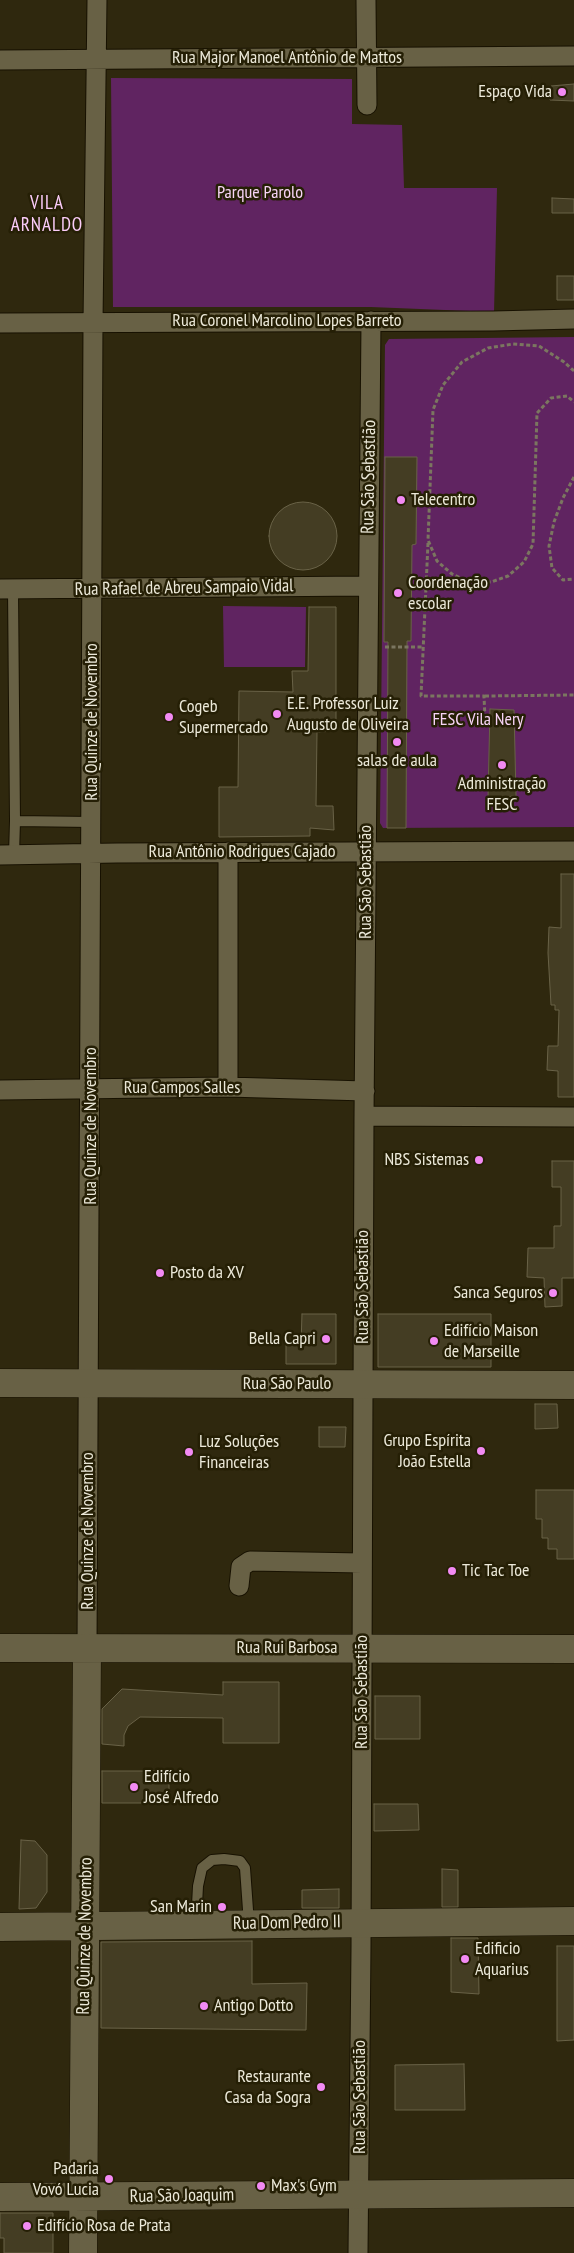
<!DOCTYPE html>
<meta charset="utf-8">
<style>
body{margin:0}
canvas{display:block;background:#2f280e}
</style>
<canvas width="574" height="2253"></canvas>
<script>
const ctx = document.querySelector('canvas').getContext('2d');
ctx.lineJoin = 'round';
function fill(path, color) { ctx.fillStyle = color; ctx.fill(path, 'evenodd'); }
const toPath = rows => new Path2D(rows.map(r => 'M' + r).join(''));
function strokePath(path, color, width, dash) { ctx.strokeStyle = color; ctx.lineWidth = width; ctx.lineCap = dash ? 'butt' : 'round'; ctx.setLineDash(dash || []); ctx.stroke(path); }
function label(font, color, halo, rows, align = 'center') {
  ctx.font = font + ' "PT Sans Narrow",sans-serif'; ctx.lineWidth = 5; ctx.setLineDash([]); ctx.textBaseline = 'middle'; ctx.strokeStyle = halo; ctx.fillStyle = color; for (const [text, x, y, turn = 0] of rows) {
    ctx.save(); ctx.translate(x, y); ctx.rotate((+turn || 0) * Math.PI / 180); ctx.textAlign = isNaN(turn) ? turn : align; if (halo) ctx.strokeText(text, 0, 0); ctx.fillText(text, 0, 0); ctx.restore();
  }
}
fill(toPath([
 [111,78,352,79,352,124,402,125,404,188,497,188,494,312,371,307,113,307],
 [574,337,574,827,383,828,380,823,385,345,389,339],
 [223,606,306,607,305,667,224,667]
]), '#602461');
const building = toPath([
 [574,84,574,101,550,100,551,86,574,84],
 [552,198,574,199,574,213,552,213,552,198],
 [557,276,574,276,574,300,557,300,557,276],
 [385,457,417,457,416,544,412,545,411,641,407,641,406,828,387,828,388,642,384,642,385,457],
 '269 536a34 34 0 1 1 68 0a34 34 0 1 1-68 0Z',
 [309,607,336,607,336,731,317,732,316,806,333,806,334,830,310,828,310,836,219,837,219,787,238,787,239,691,293,692,292,671,308,671,309,607],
 [490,709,514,710,516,796,488,798,490,709],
 [561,874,574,874,574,1097,558,1097,558,1071,547,1070,548,1046,558,1046,559,1010,555,1010,555,1005,551,1005,548,953,549,927,561,928,561,874],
 [552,1161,574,1161,574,1278,562,1278,562,1306,545,1307,544,1278,527,1277,528,1248,554,1248,554,1226,561,1226,561,1187,552,1187,552,1161],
 [302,1314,336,1314,336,1364,286,1364,286,1345,301,1345,302,1314],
 [378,1314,491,1314,491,1367,378,1367,378,1314],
 [535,1404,557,1404,558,1428,535,1429,535,1404],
 [319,1427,346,1427,345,1447,319,1447,319,1427],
 [536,1490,574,1490,574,1559,557,1559,557,1549,548,1549,548,1538,542,1538,542,1519,536,1519,536,1490],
 [223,1682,279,1682,279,1743,223,1743,223,1718,140,1717,128,1726,124,1735,124,1746,102,1744,102,1709,122,1689,223,1695,223,1682],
 [375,1696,420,1696,420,1739,375,1739,375,1696],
 [102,1771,169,1771,169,1803,102,1803,102,1771],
 [374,1804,418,1804,419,1830,374,1831,374,1804],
 [21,1840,35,1841,47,1855,47,1892,36,1908,19,1909,21,1840],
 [442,1869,458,1870,458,1907,442,1907,442,1869],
 [339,1889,339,1908,302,1908,302,1890,339,1889],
 [451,1938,478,1938,479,1994,451,1992,451,1938],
 [252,1941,252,1984,307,1983,306,2030,101,2028,101,1942,252,1941],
 [557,1946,574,1946,574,2040,557,2041,557,1946],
 [464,2064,465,2110,395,2110,395,2065,464,2064],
 [0,2213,53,2213,53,2253,4,2253,4,2238,0,2238,0,2213]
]);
fill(building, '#443d23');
strokePath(building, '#696247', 1);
const lane = toPath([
 [13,589,15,821],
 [14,855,15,821,92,822],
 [196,1924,198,1886,202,1868,212,1860,224,1859,240,1861,245,1868,249,1924]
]);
const street = toPath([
 [366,0,367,105],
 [0,60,574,56],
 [0,323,493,321,574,319],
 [0,589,367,586],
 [0,855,117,853,574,851],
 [228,1087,228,852],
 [0,1090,228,1087,365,1091],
 [364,1116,574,1117],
 [239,1586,241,1567,250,1561,362,1563],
 [87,1648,93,322,97,0],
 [358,2253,361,1948,364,1116,371,321]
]);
const secondary = toPath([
 [0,1383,574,1385],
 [0,1648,574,1649],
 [0,1927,574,1921],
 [0,2197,574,2193],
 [83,2253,87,1648]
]);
strokePath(lane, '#171100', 12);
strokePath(street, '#171100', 21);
strokePath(secondary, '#171100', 29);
strokePath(toPath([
 [574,371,564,362,539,346,513,344,488,348,462,362,443,385,433,410,428,540,437,561,452,574,469,582,491,582,508,576,524,562,533,544,537,413,551,398,567,396,574,402],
 [574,477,563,498,554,522,549,546,552,568,563,580,574,579],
 [428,543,421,696,484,696,485,719],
 [385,647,422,647],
 [485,696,574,695]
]), '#7b7660', 3, [4, 2.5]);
strokePath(lane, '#686145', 10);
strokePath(street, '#686145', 19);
strokePath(secondary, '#686145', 28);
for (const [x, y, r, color] of [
 [562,92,5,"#f28af3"],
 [401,500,5,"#f28af3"],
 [398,593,5,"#f28af3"],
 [277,714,5,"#f28af3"],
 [169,717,5,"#f28af3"],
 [397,742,5,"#f28af3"],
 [502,765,5,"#f28af3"],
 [479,1160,5,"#f28af3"],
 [160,1273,5,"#f28af3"],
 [553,1293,5,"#f28af3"],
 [326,1339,5,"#f28af3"],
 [434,1341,5,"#f28af3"],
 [481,1451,5,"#f28af3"],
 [189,1452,5,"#f28af3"],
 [452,1571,5,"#f28af3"],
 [134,1787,5,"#f28af3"],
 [222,1907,5,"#f28af3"],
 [465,1959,5,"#f28af3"],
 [204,2006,5,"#f28af3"],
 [321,2087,5,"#f28af3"],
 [109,2179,5,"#f28af3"],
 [261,2186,5,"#f28af3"],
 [27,2226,5,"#f28af3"]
]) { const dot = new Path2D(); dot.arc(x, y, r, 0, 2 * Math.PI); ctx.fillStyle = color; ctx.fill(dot); strokePath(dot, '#251f05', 2); }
label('18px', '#ece9d9', '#251f05', [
 ["Rua Major Manoel Antônio de Mattos",287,58],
 ["Rua Coronel Marcolino Lopes Barreto",287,321],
 ["Rua São Sebastião",369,477,-89],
 ["Rua Rafael de Abreu Sampaio Vidal",184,588,-1],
 ["Rua Quinze de Novembro",92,722,-90],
 ["Rua Antônio Rodrigues Cajado",242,852],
 ["Rua São Sebastião",366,882,-90],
 ["Rua Campos Salles",182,1088],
 ["Rua Quinze de Novembro",91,1126,-90],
 ["Rua São Sebastião",363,1287,-90],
 ["Rua São Paulo",287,1384],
 ["Rua Quinze de Novembro",88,1531,-90],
 ["Rua Rui Barbosa",287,1648],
 ["Rua São Sebastião",362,1692,-90],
 ["Rua Dom Pedro II",287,1923,-1],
 ["Rua Quinze de Novembro",85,1936,-89],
 ["Rua São Sebastião",360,2097,-90],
 ["Rua São Joaquim",182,2196,-1]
]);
label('18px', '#ece9d9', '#251f05', [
 ["Espaço Vida",552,92,"right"],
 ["Telecentro",411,500],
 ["Coordenação",408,583],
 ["escolar",408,604],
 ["E.E. Professor Luiz",287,704],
 ["Augusto de Oliveira",287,725],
 ["Cogeb",179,707],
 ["Supermercado",179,728],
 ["salas de aula",397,761,"center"],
 ["Administração",502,784,"center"],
 ["FESC",502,805,"center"],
 ["NBS Sistemas",469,1160,"right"],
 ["Posto da XV",170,1273],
 ["Sanca Seguros",543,1293,"right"],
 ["Edifício Maison",444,1331],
 ["de Marseille",444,1352],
 ["Bella Capri",316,1339,"right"],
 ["Grupo Espírita",471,1441,"right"],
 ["João Estella",471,1462,"right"],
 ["Luz Soluções",199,1442],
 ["Financeiras",199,1463],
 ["Tic Tac Toe",462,1571],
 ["Edifício",144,1777],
 ["José Alfredo",144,1798],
 ["San Marin",212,1907,"right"],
 ["Edificio",475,1949],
 ["Aquarius",475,1970],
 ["Antigo Dotto",214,2006],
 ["Restaurante",311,2077,"right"],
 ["Casa da Sogra",311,2098,"right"],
 ["Padaria",99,2169,"right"],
 ["Vovó Lucia",99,2190,"right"],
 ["Max's Gym",271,2186],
 ["Edifício Rosa de Prata",37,2226]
], 'left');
label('18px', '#f8d4f7', '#251f05', [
 ["Parque Parolo",260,193],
 ["FESC Vila Nery",478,720]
]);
ctx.letterSpacing = '1px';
label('19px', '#fbccfa', '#251f05', [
 ["VILA",47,204],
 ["ARNALDO",47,226]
]);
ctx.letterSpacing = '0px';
</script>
